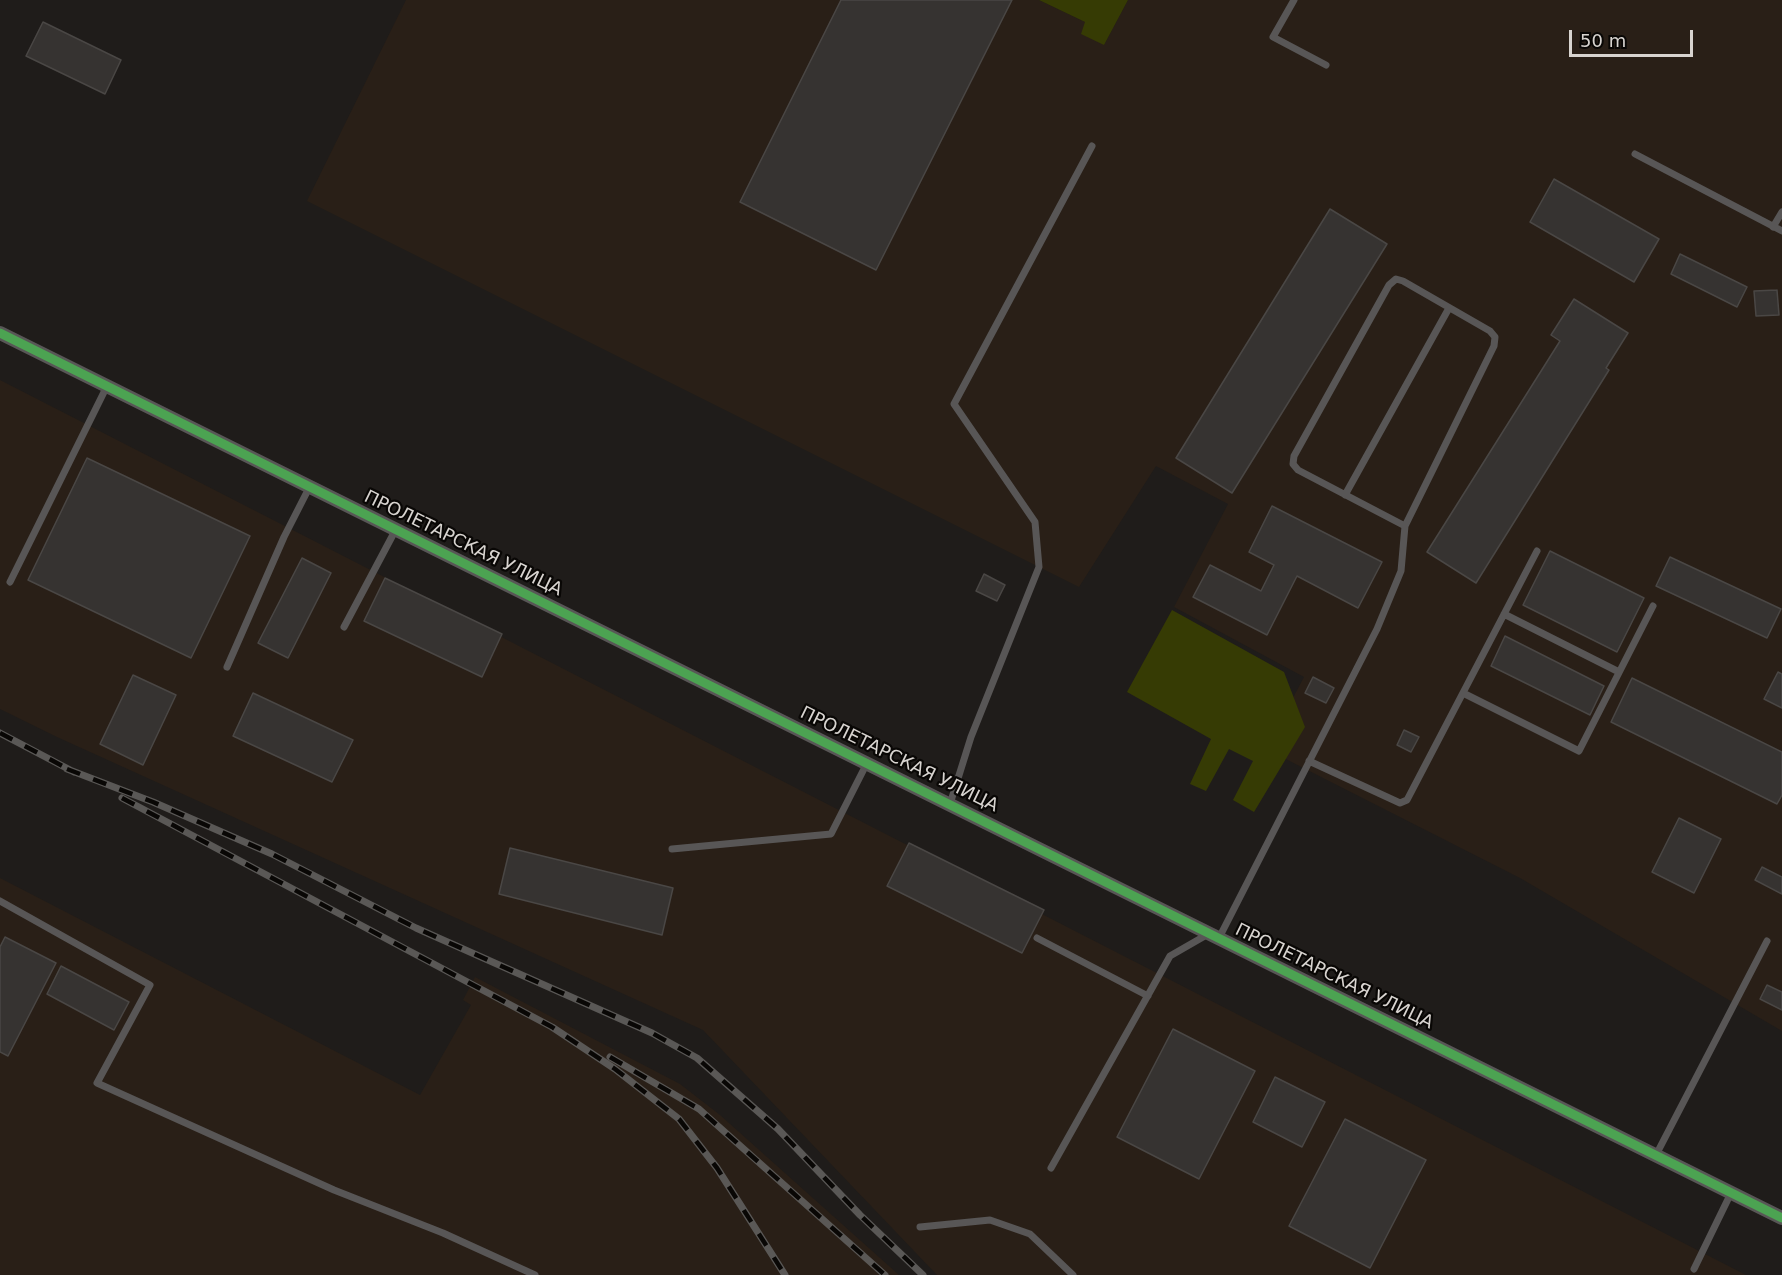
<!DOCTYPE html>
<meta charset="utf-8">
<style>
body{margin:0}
#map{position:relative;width:1782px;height:1275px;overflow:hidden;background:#1f1c1a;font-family:"DejaVu Sans",sans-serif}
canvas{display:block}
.scale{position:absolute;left:1569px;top:30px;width:124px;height:27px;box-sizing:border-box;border:3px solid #d8d4d0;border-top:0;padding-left:8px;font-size:18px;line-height:21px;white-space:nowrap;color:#d8d4d0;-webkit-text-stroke:4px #090705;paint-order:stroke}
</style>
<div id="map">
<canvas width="1782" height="1275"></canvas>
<div class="scale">50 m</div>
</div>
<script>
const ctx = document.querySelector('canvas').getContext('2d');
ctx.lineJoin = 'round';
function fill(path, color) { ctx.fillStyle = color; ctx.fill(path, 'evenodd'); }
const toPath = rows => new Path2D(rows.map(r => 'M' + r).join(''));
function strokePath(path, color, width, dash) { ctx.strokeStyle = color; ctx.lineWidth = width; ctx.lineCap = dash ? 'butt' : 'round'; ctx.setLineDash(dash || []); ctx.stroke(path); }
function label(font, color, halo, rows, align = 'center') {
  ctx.font = font + ' "DejaVu Sans",sans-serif'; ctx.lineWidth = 4.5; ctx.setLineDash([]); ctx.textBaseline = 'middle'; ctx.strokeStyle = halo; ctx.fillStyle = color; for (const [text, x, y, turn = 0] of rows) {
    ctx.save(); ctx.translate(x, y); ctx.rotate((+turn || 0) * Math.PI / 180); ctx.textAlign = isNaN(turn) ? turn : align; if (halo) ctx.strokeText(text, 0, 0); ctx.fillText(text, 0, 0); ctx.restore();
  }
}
fill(toPath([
 [406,0,1039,0,1085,22,1104,45,1128,0,1782,0,1782,1031,1520,878,1266,749,1304,677,1174,607,1228,504,1156,466,1079,587,307,201],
 [0,380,1746,1275,937,1275,703,1030,57,737,0,709],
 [0,878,420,1095,471,1005,463,1000,475,977,680,1084,720,1115,899,1275,0,1275]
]), '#291f17');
fill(toPath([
 [1039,0,1128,0,1104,45,1081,34,1085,22],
 [1172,610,1284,672,1305,727,1254,812,1233,800,1253,761,1229,749,1206,791,1190,784,1211,739,1127,692]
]), '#363b04');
const building = toPath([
 [841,0,1012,0,876,270,740,202,841,0],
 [43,22,121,60,105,94,26,56,43,22],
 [1554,179,1659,239,1634,282,1530,222,1554,179],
 [1330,209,1387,244,1232,493,1176,458,1330,209],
 [1680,254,1747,287,1737,307,1671,274,1680,254],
 [1777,290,1779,315,1756,316,1754,291,1777,290],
 [1574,299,1628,333,1606,368,1609,370,1476,583,1427,552,1560,341,1551,335,1574,299],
 [87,458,250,536,191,658,28,580,87,458],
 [1272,506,1382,562,1358,608,1297,576,1267,635,1193,597,1210,565,1261,591,1274,565,1249,552,1272,506],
 [1550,551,1644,598,1617,652,1523,605,1550,551],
 [1670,557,1781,609,1767,638,1656,586,1670,557],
 [302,558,331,573,288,658,258,643,302,558],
 [984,574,1005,585,997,601,976,591,984,574],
 [385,578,502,634,482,677,364,621,385,578],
 [1505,636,1604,686,1590,715,1491,666,1505,636],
 [1778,672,1782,674,1782,708,1764,699,1778,672],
 [133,675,176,695,143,765,100,744,133,675],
 [1313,677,1334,688,1326,703,1305,693,1313,677],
 [1632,678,1782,752,1782,795,1777,804,1611,722,1632,678],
 [253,693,353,740,332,782,233,736,253,693],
 [1404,730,1419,737,1411,752,1397,745,1404,730],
 [1679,818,1721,839,1694,893,1652,872,1679,818],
 [909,843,1044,910,1022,953,887,886,909,843],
 [510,848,673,888,662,935,499,894,510,848],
 [1762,867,1782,877,1782,894,1755,880,1762,867],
 [5,937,56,963,8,1056,0,1052,0,947,5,937],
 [61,966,129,1002,114,1030,47,994,61,966],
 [1767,985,1782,992,1782,1010,1760,999,1767,985],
 [1173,1029,1255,1071,1199,1179,1117,1137,1173,1029],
 [1275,1077,1325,1102,1302,1147,1253,1122,1275,1077],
 [1345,1119,1426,1160,1370,1268,1289,1226,1345,1119]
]);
fill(building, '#363331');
strokePath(building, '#4a4745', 1.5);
strokePath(toPath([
 [1294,0,1273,37,1326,65],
 [1635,154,1782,231],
 [1773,227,1782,212],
 [1345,495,1449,308],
 [10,582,107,386],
 [1504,614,1619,672],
 [344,627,396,529],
 [227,667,284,537,310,486],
 [1463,693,1579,751,1653,606],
 [1309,761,1400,803,1407,800,1537,551],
 [950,804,971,737,1039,567,1035,522,954,404,1092,146],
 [672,849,831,834,867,763],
 [0,901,150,985,97,1083,334,1190,443,1233,535,1275],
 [1037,938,1148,996],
 [1219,938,1377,629,1401,571,1405,526,1494,346,1495,337,1490,331,1403,281,1396,279,1389,285,1294,456,1293,464,1298,470,1405,526],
 [1656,1155,1767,941],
 [1051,1168,1170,956,1210,933],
 [920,1227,990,1220,1030,1234,1073,1275],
 [1694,1269,1731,1193]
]), '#585656', 7);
strokePath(toPath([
 [0,333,1782,1218]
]), '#585656', 14);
const rail = toPath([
 [0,733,74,772],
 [67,769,153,802,272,854,416,928,652,1033,697,1058,778,1129,860,1215,923,1275],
 [122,798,552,1027,615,1069,679,1119,717,1168,785,1275],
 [610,1057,699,1109,885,1275]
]);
strokePath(rail, '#5a5856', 7);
strokePath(rail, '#090705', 4.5, [14]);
strokePath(toPath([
 [0,333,1782,1218]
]), '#4ca352', 9);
label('18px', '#d8d4d0', '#090705', [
 ["ПРОЛЕТАРСКАЯ УЛИЦА",463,544,26],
 ["ПРОЛЕТАРСКАЯ УЛИЦА",899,760,26],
 ["ПРОЛЕТАРСКАЯ УЛИЦА",1334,977,26]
]);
</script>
